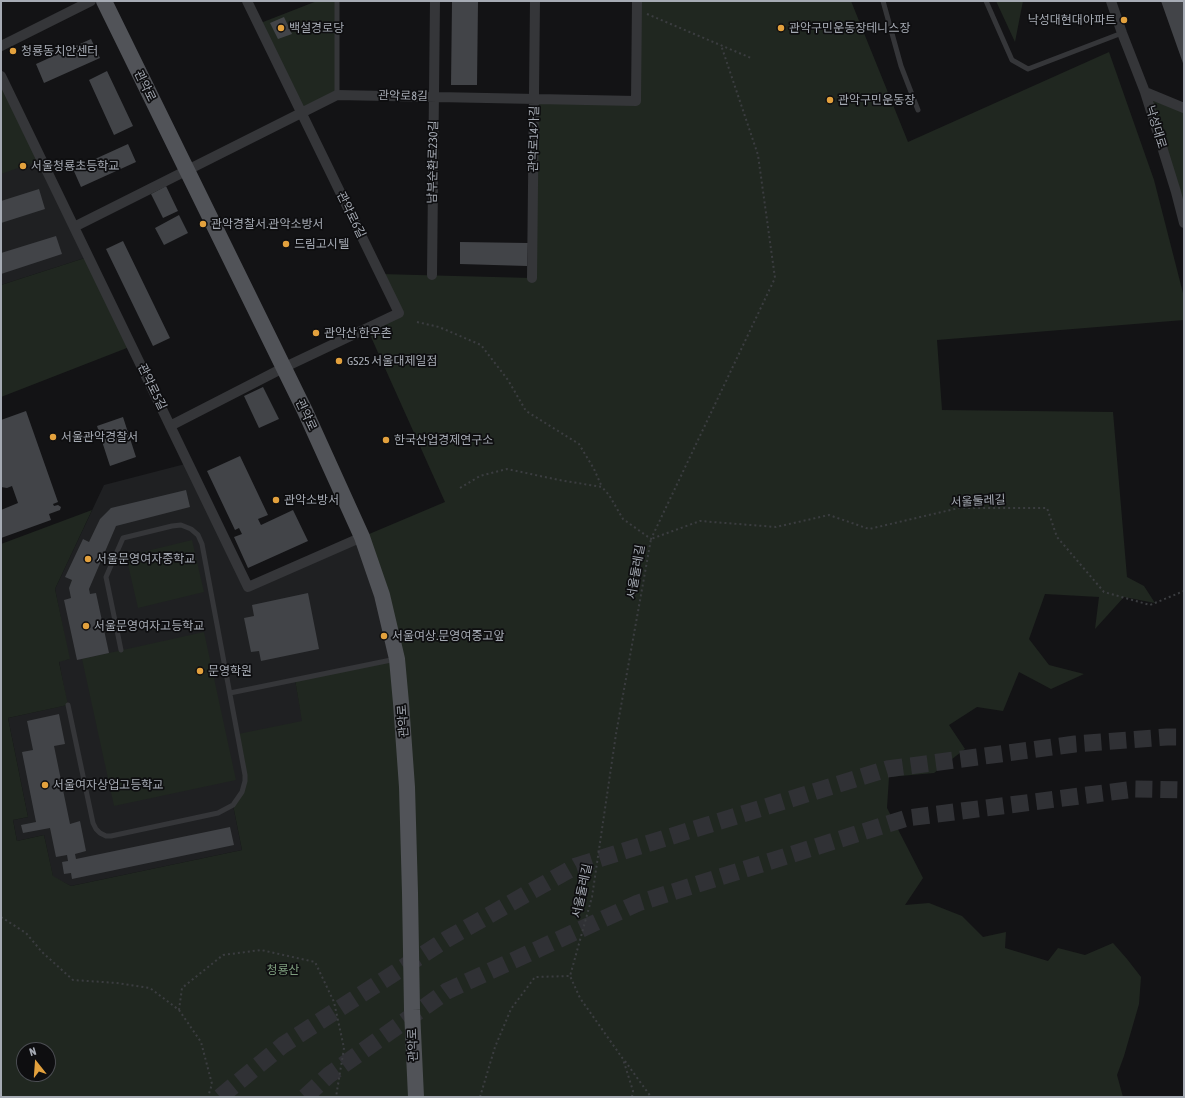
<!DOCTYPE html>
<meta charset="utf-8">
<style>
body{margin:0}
#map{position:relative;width:1185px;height:1098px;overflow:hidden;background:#131315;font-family:"Asap Condensed",sans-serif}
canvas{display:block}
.frame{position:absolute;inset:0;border:2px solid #a6abb4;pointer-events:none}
.north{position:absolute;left:16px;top:1042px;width:40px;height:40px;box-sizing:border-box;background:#0e0e10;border:1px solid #4b4d52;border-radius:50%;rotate:343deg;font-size:11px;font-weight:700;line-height:16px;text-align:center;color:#a6abb4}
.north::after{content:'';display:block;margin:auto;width:14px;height:18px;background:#e3a13d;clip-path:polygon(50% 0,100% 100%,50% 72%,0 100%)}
</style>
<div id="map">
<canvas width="1185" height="1098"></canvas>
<div class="frame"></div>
<div class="north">N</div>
</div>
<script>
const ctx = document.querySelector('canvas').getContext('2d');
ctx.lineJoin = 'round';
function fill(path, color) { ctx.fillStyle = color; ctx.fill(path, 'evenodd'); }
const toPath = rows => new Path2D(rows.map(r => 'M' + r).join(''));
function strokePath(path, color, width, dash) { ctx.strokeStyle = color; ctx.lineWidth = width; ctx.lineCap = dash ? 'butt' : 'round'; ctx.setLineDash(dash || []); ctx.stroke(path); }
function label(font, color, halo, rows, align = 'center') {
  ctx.font = font + ' "Asap Condensed","Noto Sans KR",sans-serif'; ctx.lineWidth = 3.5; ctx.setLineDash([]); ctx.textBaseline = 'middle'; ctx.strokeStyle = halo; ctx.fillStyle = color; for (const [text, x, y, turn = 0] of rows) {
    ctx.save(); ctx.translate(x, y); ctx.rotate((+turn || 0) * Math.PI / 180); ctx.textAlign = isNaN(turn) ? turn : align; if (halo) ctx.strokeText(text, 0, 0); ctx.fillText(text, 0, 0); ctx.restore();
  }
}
fill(toPath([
 [1,76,88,257,1,285],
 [189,463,248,587,362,537,397,659,295,680,313,774,233,805,242,850,71,886,53,877,44,835,17,841,13,820,28,817,8,718,67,705,59,661,69,659,55,589,104,485]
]), '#1f2022');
fill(toPath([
 [317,1,337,1,337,95,301,113,258,24],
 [637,1,851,1,908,142,1109,52,1154,180,1184,297,1184,320,937,340,942,410,1113,412,1127,577,1144,586,1155,603,1124,597,1095,629,1099,597,1045,594,1029,639,1049,665,1084,674,1051,689,1019,672,1003,711,977,707,949,725,965,749,934,773,889,777,887,808,923,878,905,905,929,903,962,916,983,937,1006,932,1005,948,1048,961,1058,948,1085,955,1113,943,1127,959,1141,977,1139,1004,1124,1056,1117,1075,1123,1097,1,1097,1,544,92,510,55,589,70,659,59,662,68,705,8,718,28,817,13,820,17,841,44,835,53,876,71,886,242,850,233,805,244,787,238,734,302,721,295,680,397,659,362,537,445,502,367,328,399,313,380,274,532,278,534,99,636,101],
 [24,1050,48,1050,48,1074,24,1074],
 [996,1,1023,1,1015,42],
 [1,76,41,160,1,174],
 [1145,92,1184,108,1184,223],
 [88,257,132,346,1,397,1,285],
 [192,540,204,592,138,608,126,556],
 [204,632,236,780,114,806,82,659]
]), '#202720');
fill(toPath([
 [1161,1,1184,1,1184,66],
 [452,2,478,2,477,85,451,85],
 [284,17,292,34,278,39,270,23],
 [91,39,100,58,44,83,36,64],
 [107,71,133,126,114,135,89,80],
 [128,144,136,162,81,187,73,169],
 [166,186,178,211,163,218,151,194],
 [39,189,45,209,1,223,1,201],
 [179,215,188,233,164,245,155,228],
 [56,236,62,254,1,274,1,253],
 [123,241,170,338,153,346,106,249],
 [460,242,528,243,527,266,460,264],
 [263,387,279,419,259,428,244,396],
 [26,411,58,502,53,504,54,506,58,505,61,507,60,510,49,514,51,520,1,538,1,510,18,503,12,486,7,488,1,487,1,420],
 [123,417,136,457,110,466,97,426],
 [240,456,268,515,258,519,261,525,293,510,308,541,248,568,234,537,242,534,239,528,235,530,207,471],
 [186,490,190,507,116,526,89,589,90,594,96,593,109,653,77,660,64,600,71,598,69,588,72,580,65,577,83,539,89,542,100,519,111,508],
 [308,593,319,649,261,661,259,651,251,652,244,618,254,616,252,605],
 [59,714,65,744,54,746,70,824,80,821,86,851,75,854,76,859,230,827,234,845,72,879,71,873,64,874,62,862,68,861,67,855,56,857,50,828,23,833,21,825,36,822,22,752,33,750,27,721]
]), '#424448');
strokePath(toPath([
 [220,1097,283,1045,447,939,576,866,887,769,1075,744,1167,737,1184,737],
 [305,1097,329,1075,447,991,638,903,907,818,1135,789,1184,790]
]), '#303135', 17, [17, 8]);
strokePath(toPath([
 [647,14,751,58],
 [417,322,439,327,481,345,508,380,526,411,579,444,594,469,602,487],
 [460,488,480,476,507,469,559,480,602,487,609,495,623,519,651,539,775,278,758,155,721,45],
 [1,917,26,933,42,952,73,980,117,983,150,988,179,1010,182,988,223,955,261,950,315,962,334,1002,344,1048,336,1097],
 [179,1010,201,1042,212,1084,208,1097],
 [625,1061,651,1097],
 [480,1097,495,1047,511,1009,535,977,570,976],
 [632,1097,633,1091,623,1059,580,998,570,976,592,897,616,734,651,539,700,521,776,527,829,515,869,529,959,508,1047,508,1057,537,1104,592,1150,605,1184,591]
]), '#3b3d40', 2, [2, 3]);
strokePath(toPath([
 [337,1,337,95],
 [883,1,901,66,918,110],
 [986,1,1012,60,1028,69,1122,33],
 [230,693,396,659],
 [68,705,93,823,96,829,100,833,106,836,111,836,218,813,233,805,242,792,245,781,245,775,202,544,198,535,191,529,181,525,172,526,123,538,106,577,121,650]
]), '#353639', 5);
strokePath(toPath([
 [1111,1,1122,33,1145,92,1176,192,1184,223],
 [1,46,91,1],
 [1,76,248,587,362,537],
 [1145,92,1184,108],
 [74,227,337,95,636,101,637,1],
 [432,275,435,1],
 [532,278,535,1],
 [170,426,283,368,399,313,247,1]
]), '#353639', 10);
strokePath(toPath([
 [104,1,305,411,362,537,382,595,397,659,401,703,407,787,410,893,412,1010,416,1097]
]), '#515358', 16);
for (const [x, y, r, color] of [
 [1124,20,4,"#e3a13d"],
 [281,28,4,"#e3a13d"],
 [781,28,4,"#e3a13d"],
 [13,51,4,"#e3a13d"],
 [830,100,4,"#e3a13d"],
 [23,166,4,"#e3a13d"],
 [203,224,4,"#e3a13d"],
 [286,244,4,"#e3a13d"],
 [316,333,4,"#e3a13d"],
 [339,361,4,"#e3a13d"],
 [53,437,4,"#e3a13d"],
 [386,440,4,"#e3a13d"],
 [276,500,4,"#e3a13d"],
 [88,559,4,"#e3a13d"],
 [86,626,4,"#e3a13d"],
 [384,636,4,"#e3a13d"],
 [200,671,4,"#e3a13d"],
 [45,785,4,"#e3a13d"]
]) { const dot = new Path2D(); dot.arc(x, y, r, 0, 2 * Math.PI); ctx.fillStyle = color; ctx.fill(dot); strokePath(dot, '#0e0e10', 1.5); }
label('12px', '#a6abb4', '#0e0e10', [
 ["낙성대현대아파트",1116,20,"right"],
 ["백설경로당",289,28],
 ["관악구민운동장테니스장",789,28],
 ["청룡동치안센터",21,51],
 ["관악구민운동장",838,100],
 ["서울청룡초등학교",31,166],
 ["관악경찰서.관악소방서",211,224],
 ["드림고시텔",294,244],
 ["관악산 한우촌",324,333],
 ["GS25 서울대제일점",347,361],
 ["서울관악경찰서",61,437],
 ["한국산업경제연구소",394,440],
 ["관악소방서",284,500],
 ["서울문영여자중학교",96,559],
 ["서울문영여자고등학교",94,626],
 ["서울여상.문영여중고앞",392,636],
 ["문영학원",208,671],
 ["서울여자상업고등학교",53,785]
], 'left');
label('12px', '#a6abb4', '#0e0e10', [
 ["관악로",145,86,64],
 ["관악로8길",403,96,1],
 ["낙성대로",1156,127,73],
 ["관악로14가길",534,139,-89],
 ["남부순환로230길",433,162,-89],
 ["관악로6길",351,215,64],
 ["관악로5길",152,387,64],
 ["관악로",306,415,65],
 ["서울둘레길",978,501,-3],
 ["서울둘레길",636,572,-80],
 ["관악로",403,721,-94],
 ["서울둘레길",582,891,-78],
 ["관악로",413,1045,-92]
]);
label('12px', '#7e9e7e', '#0e0e10', [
 ["청룡산",283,970]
]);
</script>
